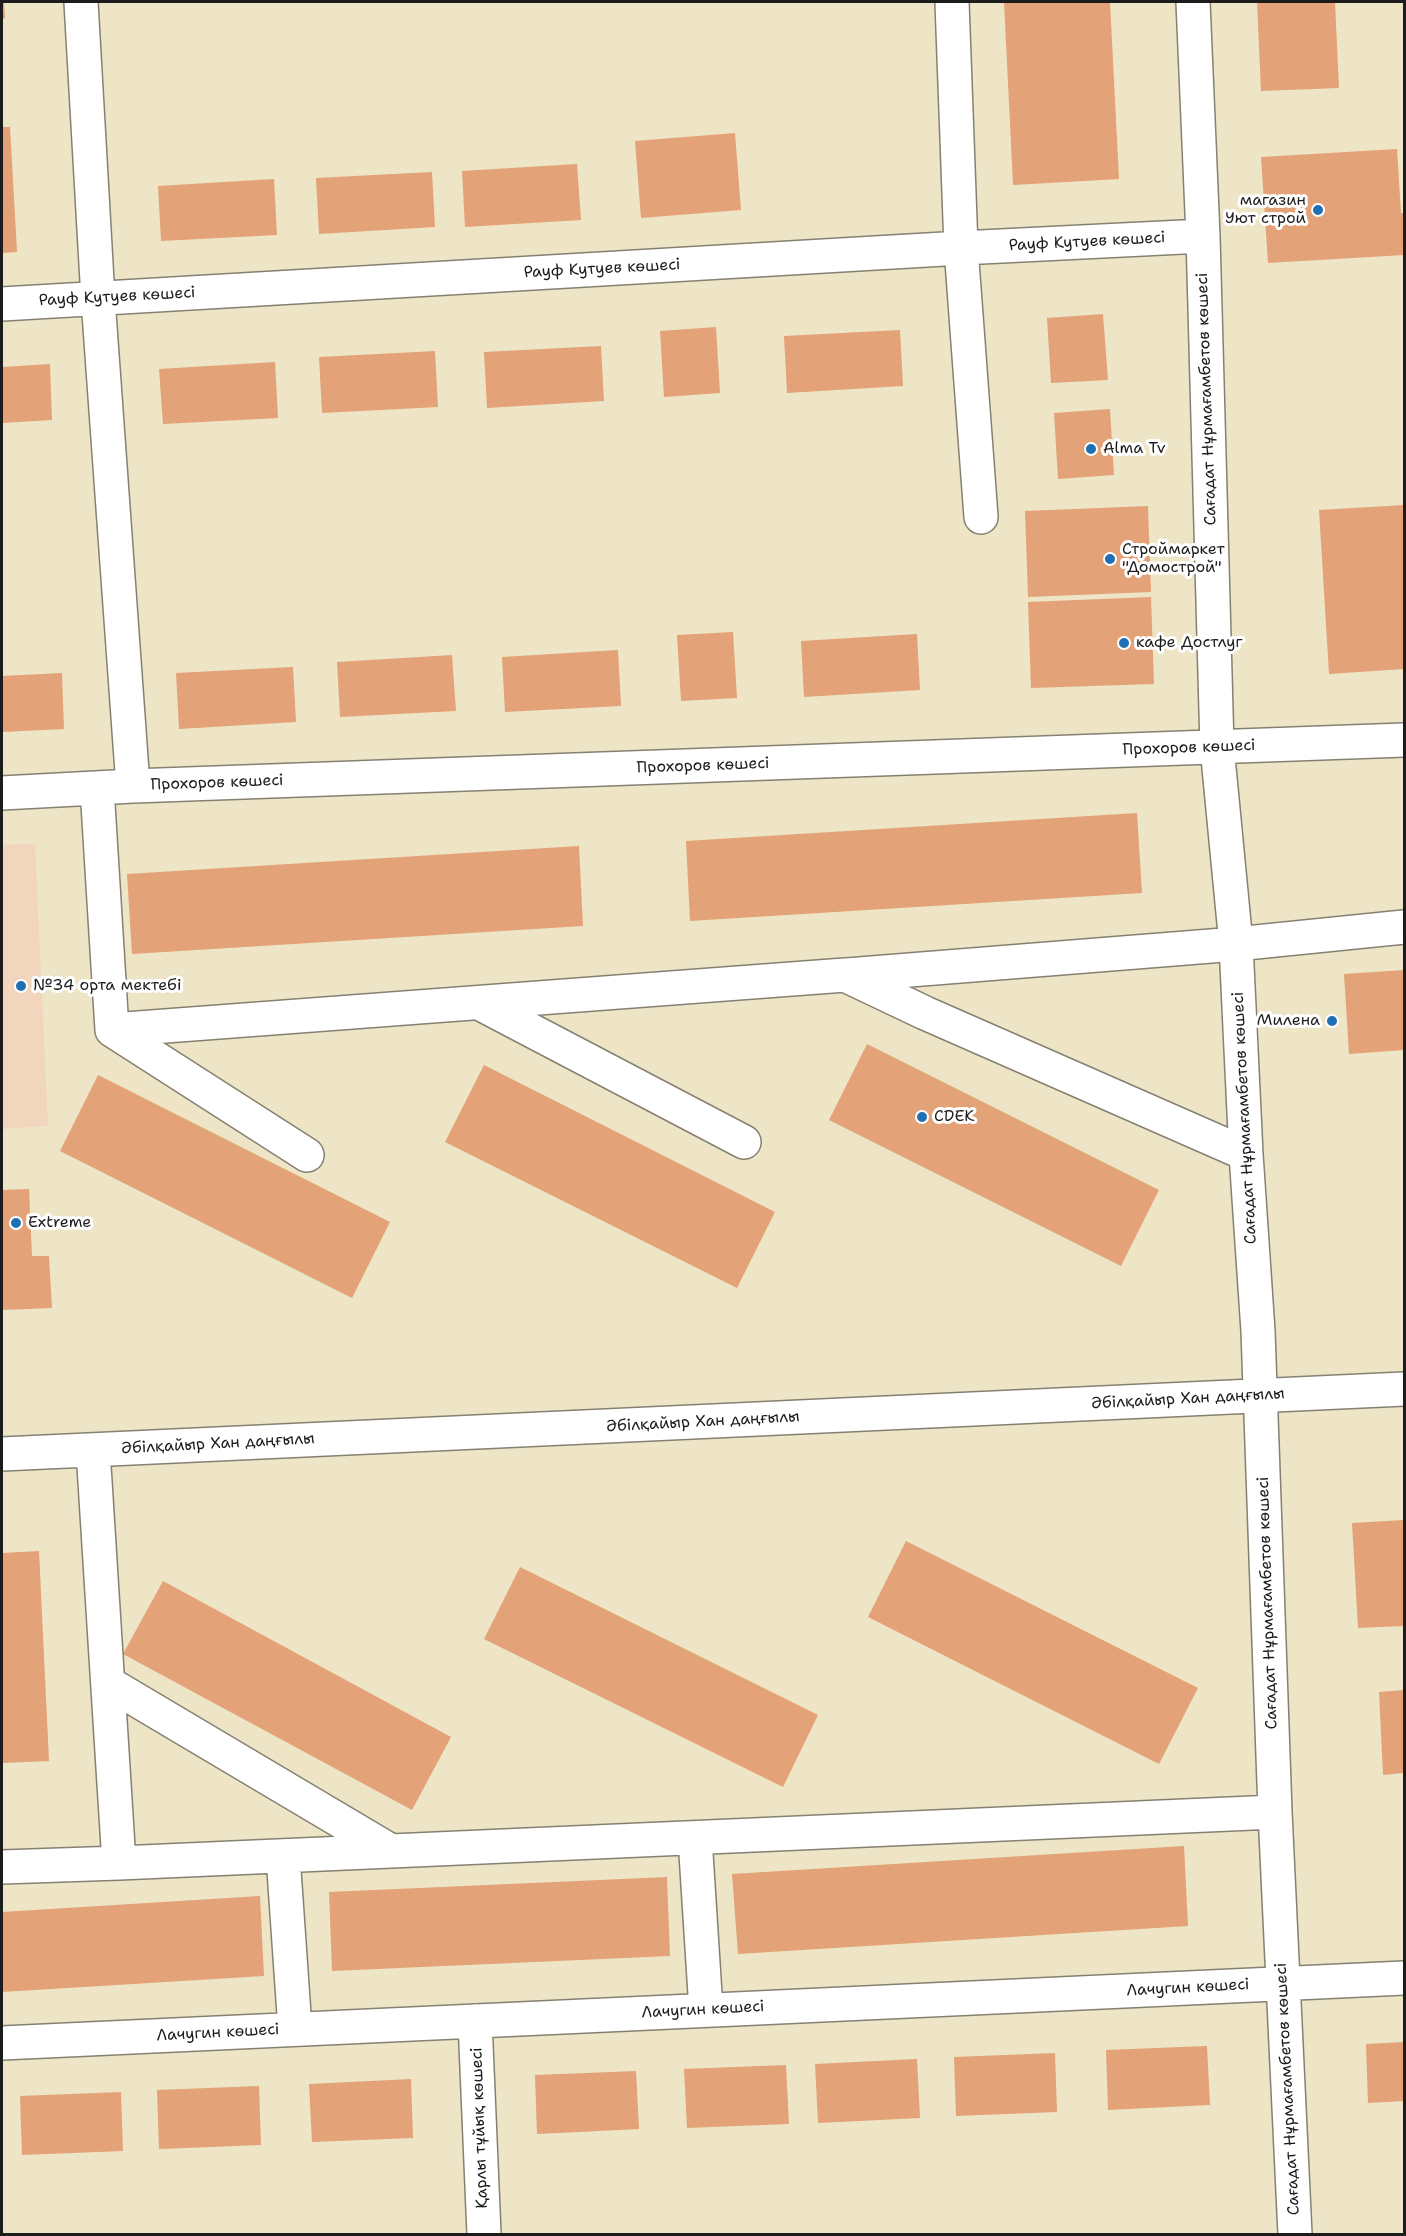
<!DOCTYPE html>
<meta charset="utf-8">
<style>
body{margin:0}
#map{position:relative;width:1406px;height:2236px;overflow:hidden;background:#eee4c6;font-family:"Shantell Sans",sans-serif}
canvas{display:block}
.frame{position:absolute;inset:0;border:3px solid #1c1c1c;pointer-events:none}
</style>
<div id="map">
<canvas width="1406" height="2236"></canvas>
<div class="frame"></div>
</div>
<script>
const ctx = document.querySelector('canvas').getContext('2d');
ctx.lineJoin = 'round';
function fill(path, color) { ctx.fillStyle = color; ctx.fill(path, 'evenodd'); }
const toPath = rows => new Path2D(rows.map(r => 'M' + r).join(''));
function strokePath(path, color, width, dash) { ctx.strokeStyle = color; ctx.lineWidth = width; ctx.lineCap = dash ? 'butt' : 'round'; ctx.setLineDash(dash || []); ctx.stroke(path); }
function label(font, color, halo, rows, align = 'center') {
  ctx.font = font + ' "Shantell Sans",sans-serif'; ctx.lineWidth = 6; ctx.setLineDash([]); ctx.textBaseline = 'middle'; ctx.strokeStyle = halo; ctx.fillStyle = color; for (const [text, x, y, turn = 0] of rows) {
    ctx.save(); ctx.translate(x, y); ctx.rotate((+turn || 0) * Math.PI / 180); ctx.textAlign = isNaN(turn) ? turn : align; if (halo) ctx.strokeText(text, 0, 0); ctx.fillText(text, 0, 0); ctx.restore();
  }
}
fill(toPath([
 [35,844,48,1126,2,1129,2,845]
]), '#f2d5bd');
fill(toPath([
 [2,2,4,2,5,18,2,19],
 [1004,2,1110,2,1119,179,1013,185],
 [1257,2,1335,2,1339,88,1261,91],
 [2,127,10,127,17,252,2,253],
 [735,133,741,210,641,218,635,141],
 [1397,149,1401,213,1404,213,1404,255,1268,263,1261,157],
 [577,164,581,220,465,227,462,171],
 [432,172,435,227,319,234,316,178],
 [274,179,277,235,161,241,158,186],
 [1103,314,1108,380,1051,383,1047,318],
 [716,327,720,393,664,397,660,331],
 [900,330,903,386,787,393,784,336],
 [601,346,604,401,487,408,484,352],
 [435,351,438,407,322,413,319,357],
 [275,362,278,418,163,424,159,369],
 [50,364,52,420,2,423,2,367],
 [1110,409,1114,475,1058,479,1054,413],
 [1404,505,1404,669,1329,674,1319,510],
 [1148,506,1151,592,1028,597,1025,511],
 [1151,597,1154,684,1031,688,1028,602],
 [733,632,737,698,681,701,677,635],
 [917,634,920,690,804,697,801,641],
 [618,650,621,706,505,712,502,657],
 [452,655,456,711,340,717,337,662],
 [293,667,296,722,179,729,176,673],
 [62,673,64,729,2,732,2,676],
 [1137,813,1142,893,690,921,686,841],
 [579,846,583,926,132,954,127,874],
 [1404,970,1404,1050,1349,1054,1344,974],
 [867,1044,1159,1190,1121,1266,829,1120],
 [484,1065,775,1212,737,1288,445,1142],
 [98,1075,390,1222,352,1298,60,1151],
 [29,1189,32,1256,49,1256,52,1308,2,1310,2,1190],
 [1404,1520,1404,1626,1358,1628,1352,1523],
 [906,1541,1198,1688,1159,1764,868,1617],
 [39,1551,49,1761,2,1763,2,1553],
 [520,1567,818,1715,783,1787,484,1639],
 [163,1581,451,1737,412,1810,123,1654],
 [1404,1690,1404,1773,1383,1775,1379,1692],
 [1184,1846,1188,1926,738,1954,732,1874],
 [667,1877,670,1956,332,1971,329,1892],
 [260,1896,264,1976,2,1992,2,1912],
 [1404,2042,1404,2101,1368,2103,1366,2044],
 [1207,2046,1210,2105,1108,2110,1106,2050],
 [1055,2053,1057,2112,956,2116,954,2057],
 [917,2059,920,2118,818,2123,815,2064],
 [786,2065,789,2124,687,2128,684,2069],
 [636,2071,639,2129,537,2134,535,2075],
 [411,2079,413,2138,312,2142,309,2084],
 [259,2086,261,2145,159,2149,157,2090],
 [121,2092,123,2151,22,2155,20,2096]
]), '#e3a277');
const minor = toPath([
 [81,2,98,299,133,786],
 [952,2,961,248,981,517],
 [1193,2,1203,236,1217,747,1236,944,1246,1154,1258,1331,1275,1812,1295,2234],
 [2,304,961,248,1203,236],
 [97,788,112,1030,845,975,925,1013,1246,1154],
 [2,793,133,786,1404,740],
 [847,975,1236,944,1404,927],
 [479,1003,744,1142],
 [112,1030,307,1155],
 [93,1450,119,1863,1275,1812],
 [2,1454,1404,1389],
 [108,1683,391,1851],
 [695,1838,706,2010],
 [283,1856,295,2029],
 [2,1867,119,1863],
 [475,2021,484,2234],
 [2,2043,1404,1978]
]);
strokePath(minor, '#858071', 36);
strokePath(minor, '#fff', 33);
for (const [x, y, r, color] of [
 [1318,210,6,"#1f6fb2"],
 [1091,449,6,"#1f6fb2"],
 [1110,559,6,"#1f6fb2"],
 [1124,643,6,"#1f6fb2"],
 [21,986,6,"#1f6fb2"],
 [1332,1021,6,"#1f6fb2"],
 [922,1117,6,"#1f6fb2"],
 [16,1223,6,"#1f6fb2"]
]) { const dot = new Path2D(); dot.arc(x, y, r, 0, 2 * Math.PI); ctx.fillStyle = color; ctx.fill(dot); strokePath(dot, '#fff', 2); }
label('16px', '#1c1c1c', '#fff', [
 ["магазин",1306,201,"right"],
 ["Уют строй",1306,219,"right"],
 ["Alma Tv",1103,449],
 ["Строймаркет",1122,550],
 ["\"Домострой\"",1122,568],
 ["кафе Достлуг",1136,643],
 ["№34 орта мектебі",33,986],
 ["Милена",1320,1021,"right"],
 ["CDEK",934,1117],
 ["Extreme",28,1223]
], 'left');
label('16px', '#1c1c1c', '#fff', [
 ["Рауф Кутуев көшесі",1087,242,-3],
 ["Рауф Кутуев көшесі",602,269,-3],
 ["Рауф Кутуев көшесі",117,297,-3],
 ["Сағадат Нұрмағамбетов көшесі",1207,399,-92],
 ["Прохоров көшесі",1189,748,-2],
 ["Прохоров көшесі",703,766,-2],
 ["Прохоров көшесі",217,783,-2],
 ["Сағадат Нұрмағамбетов көшесі",1245,1118,-93],
 ["Әбілқайыр Хан даңғылы",1188,1399,-3],
 ["Әбілқайыр Хан даңғылы",703,1422,-3],
 ["Әбілқайыр Хан даңғылы",218,1444,-3],
 ["Сағадат Нұрмағамбетов көшесі",1268,1603,-92],
 ["Лачугин көшесі",1188,1988,-3],
 ["Лачугин көшесі",703,2010,-3],
 ["Лачугин көшесі",218,2033,-3],
 ["Сағадат Нұрмағамбетов көшесі",1288,2089,-93],
 ["Қарлы тұйық көшесі",480,2128,-92]
]);
</script>
